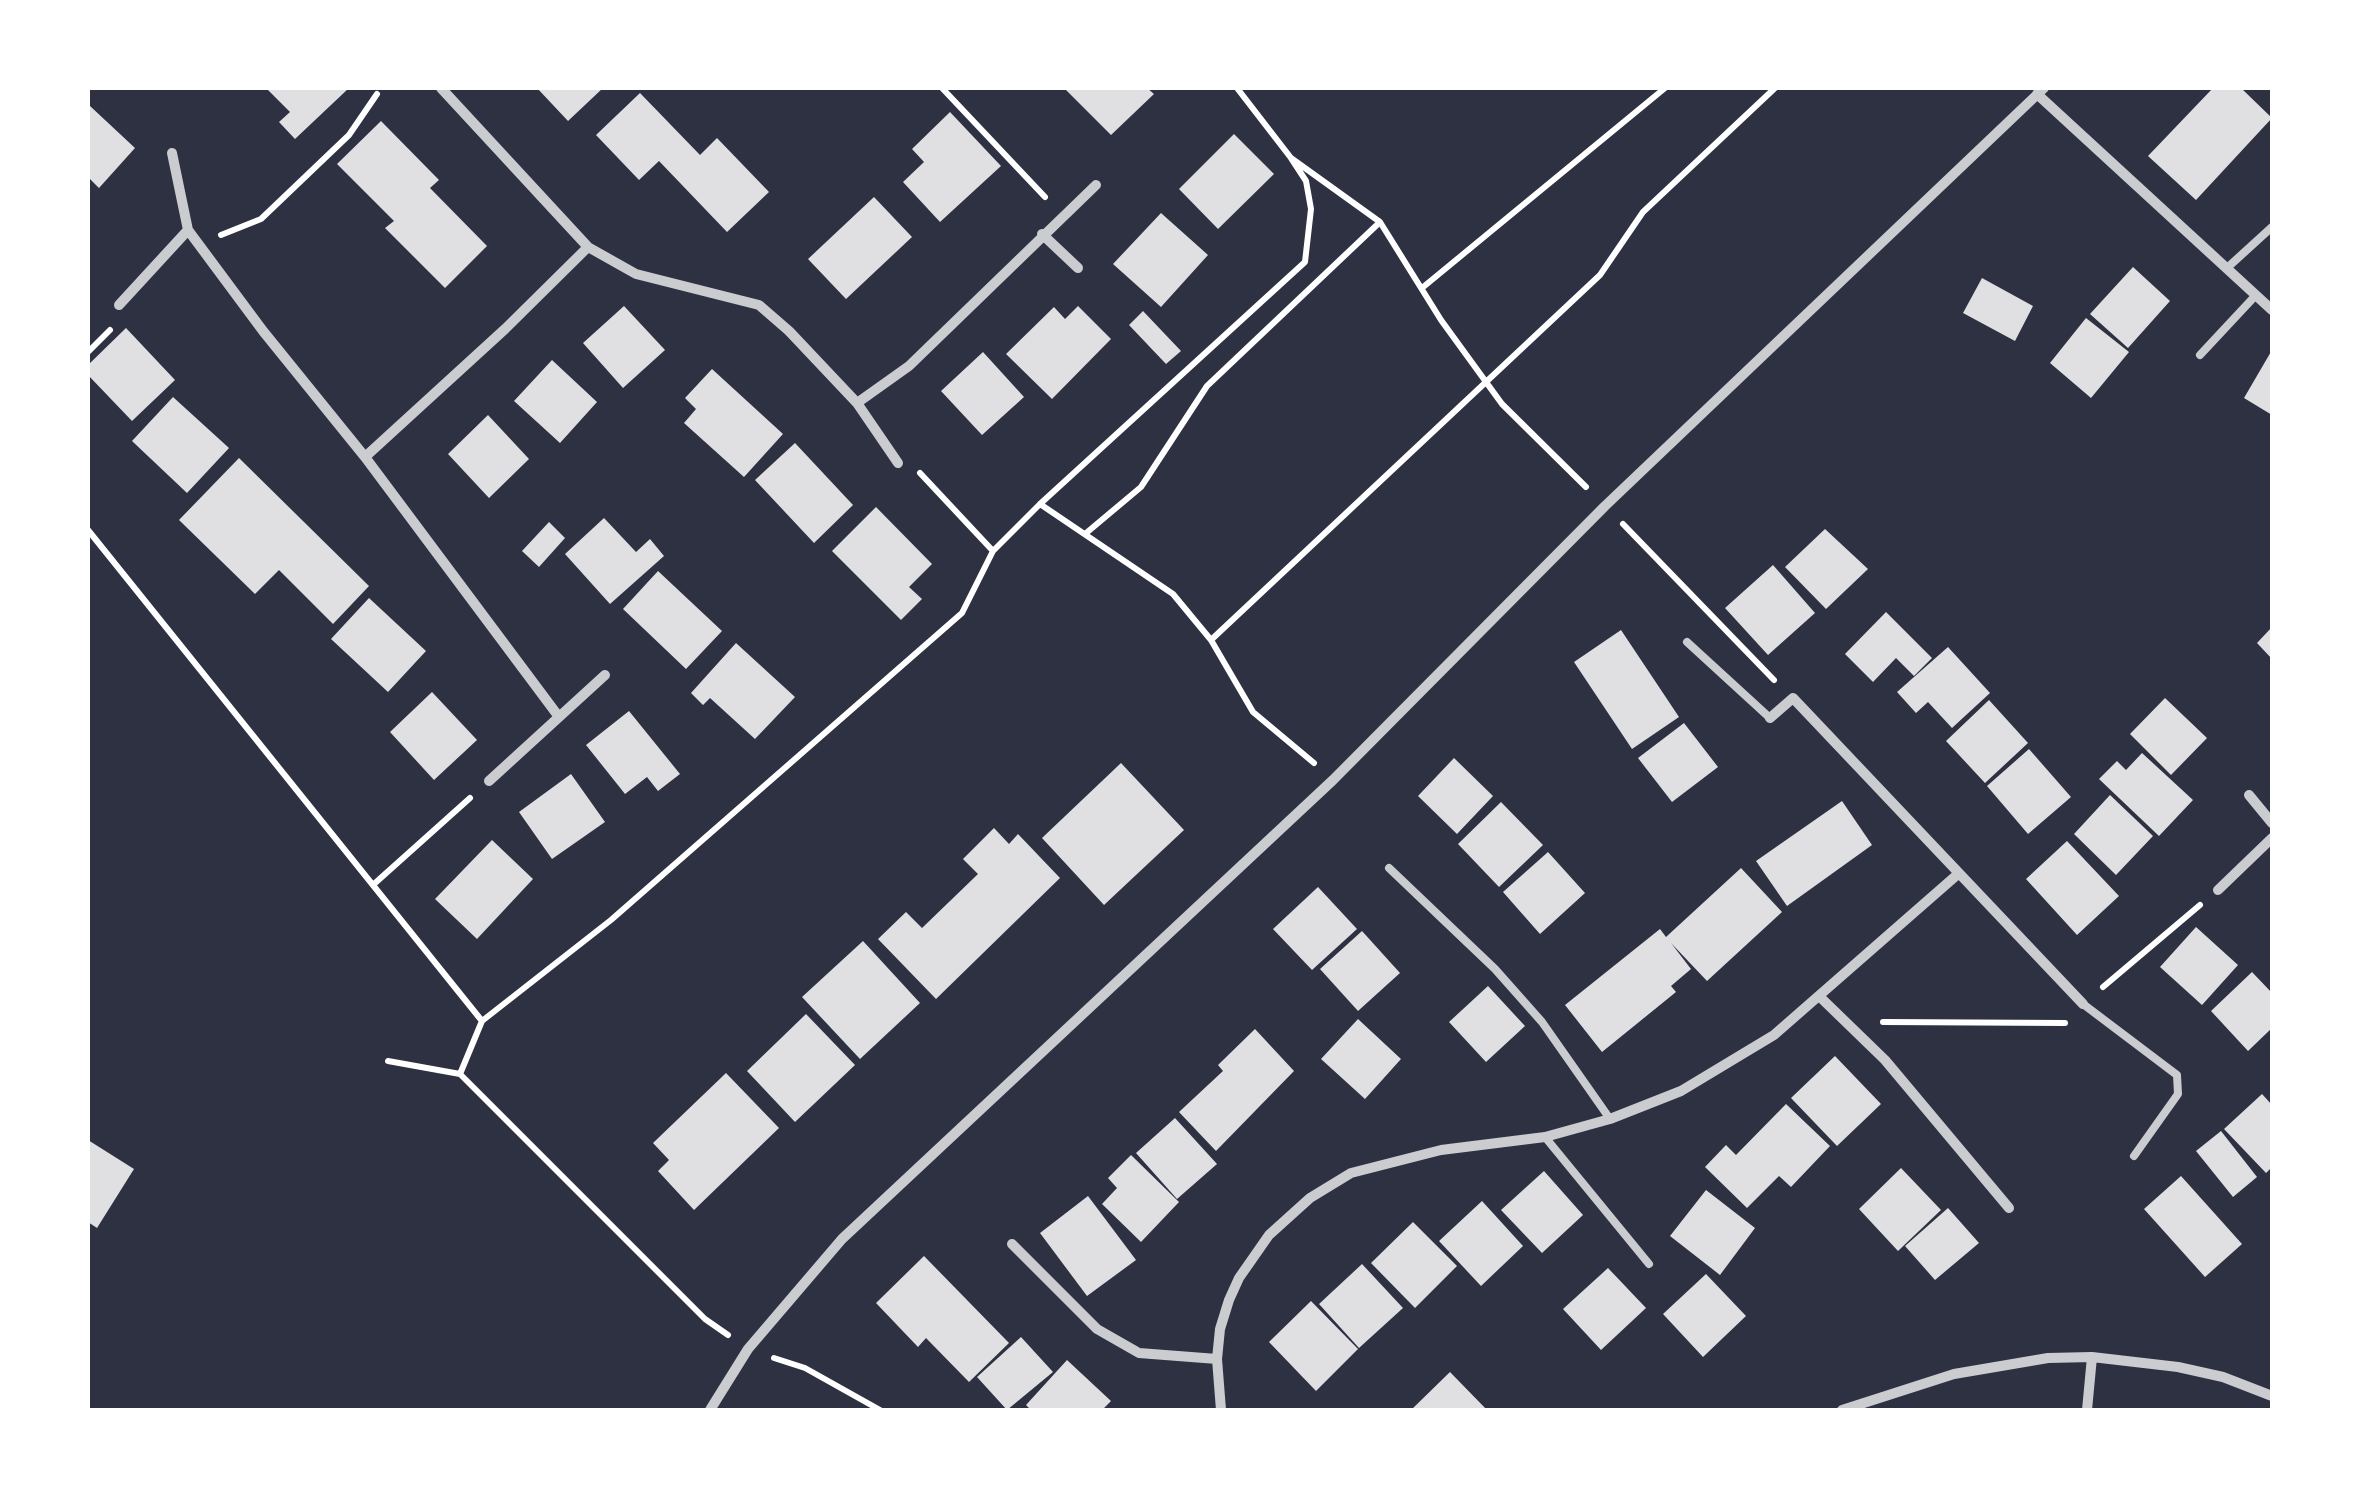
<!DOCTYPE html>
<style>
body{margin:0}
#map{position:relative;width:2360px;height:1498px;overflow:hidden;background:#2d3142;font-family:"Exo 2",sans-serif}
canvas{display:block}
.frame{position:absolute;inset:0;border:90px solid #fff;pointer-events:none}
</style>
<div id="map">
<canvas width="2360" height="1498"></canvas>
<div class="frame"></div>
</div>
<script>
const ctx = document.querySelector('canvas').getContext('2d');
ctx.lineJoin = 'round';
function fill(path, color) { ctx.fillStyle = color; ctx.fill(path, 'evenodd'); }
const toPath = rows => new Path2D(rows.map(r => 'M' + r).join(''));
function strokePath(path, color, width, dash) { ctx.strokeStyle = color; ctx.lineWidth = width; ctx.lineCap = dash ? 'butt' : 'round'; ctx.setLineDash(dash || []); ctx.stroke(path); }
fill(toPath([
 [266,88,349,88,295,139,279,122,290,112],
 [537,88,603,88,568,121],
 [1064,88,1147,88,1154,94,1111,135],
 [2213,88,2241,88,2272,118,2196,200,2148,156],
 [640,93,700,155,717,138,769,192,727,232,659,161,639,180,596,135],
 [90,106,135,148,99,188,88,177],
 [950,112,1001,166,940,222,903,182,924,162,912,149],
 [381,121,439,180,430,188,487,246,445,288,385,228,394,221,337,164],
 [1234,134,1274,174,1218,229,1179,189],
 [874,197,912,237,846,299,808,259],
 [1161,213,1208,255,1161,307,1113,264],
 [2133,267,2170,301,2128,348,2090,314],
 [1982,278,2033,306,2015,341,1963,313],
 [624,306,665,350,623,388,583,343],
 [1078,306,1111,339,1052,399,1006,354,1054,307,1065,319],
 [1143,311,1181,351,1166,364,1129,325],
 [2086,318,2129,352,2091,398,2050,363],
 [126,328,175,380,132,421,88,375,88,365],
 [2272,350,2272,415,2244,398],
 [983,352,1024,397,982,435,941,391],
 [552,360,597,402,560,443,514,401],
 [712,369,783,434,744,477,684,423,696,409,685,398],
 [173,397,229,448,187,493,132,441],
 [488,415,529,459,489,498,448,454],
 [795,443,853,505,814,543,755,480],
 [239,458,369,586,333,624,279,570,255,594,179,520],
 [876,507,932,564,909,587,922,599,901,620,832,551],
 [604,518,636,552,650,539,664,556,610,604,565,554],
 [549,522,565,538,539,567,522,551],
 [1825,529,1868,569,1826,609,1785,567],
 [1773,565,1815,613,1768,655,1725,608],
 [658,571,722,631,686,669,623,609],
 [369,598,426,651,388,692,331,639],
 [1886,612,1932,658,1914,676,1896,658,1873,682,1845,654],
 [2272,627,2272,659,2257,643],
 [1621,630,1679,717,1632,749,1574,662],
 [736,643,795,697,755,739,710,698,703,705,691,693],
 [1948,647,1990,693,1952,728,1928,702,1916,713,1897,692],
 [432,692,477,740,434,780,390,732],
 [2165,698,2207,738,2171,775,2130,734],
 [1989,700,2028,743,1985,783,1946,741],
 [629,711,680,774,658,791,647,777,625,794,586,745],
 [1684,723,1718,767,1672,802,1638,758],
 [2029,749,2071,797,2028,834,1987,786],
 [2142,753,2193,800,2159,836,2099,779,2117,761,2126,770],
 [1454,758,1493,796,1457,834,1418,796],
 [1121,763,1184,830,1104,905,1042,838],
 [571,774,605,822,552,859,519,812],
 [2110,795,2153,836,2116,875,2074,834],
 [1842,801,1872,845,1787,906,1756,861],
 [1501,802,1543,845,1499,887,1458,844],
 [994,828,1009,844,1018,834,1060,878,936,999,878,939,906,912,922,928,978,874,963,859],
 [492,840,533,879,477,939,435,899],
 [2067,841,2119,896,2077,935,2026,879],
 [1548,852,1585,893,1540,934,1503,892],
 [1741,868,1782,912,1707,981,1671,943,1691,969,1671,986,1676,992,1602,1052,1565,1005,1660,929,1666,937],
 [1318,887,1357,929,1312,970,1273,929],
 [2196,927,2238,965,2202,1005,2160,967],
 [1362,931,1400,973,1358,1011,1320,969],
 [863,941,920,1003,860,1059,802,997],
 [2252,972,2272,993,2272,1028,2248,1051,2211,1011],
 [1488,986,1525,1026,1486,1062,1449,1022],
 [806,1014,855,1065,795,1122,747,1071],
 [1358,1019,1401,1059,1365,1099,1321,1059],
 [1255,1029,1294,1071,1216,1151,1179,1112,1223,1071,1218,1065],
 [1835,1056,1881,1104,1837,1146,1791,1098],
 [726,1073,779,1128,694,1210,658,1171,669,1160,653,1143],
 [2262,1094,2272,1105,2272,1167,2266,1173,2224,1129],
 [1786,1104,1830,1146,1791,1187,1779,1176,1747,1208,1705,1167,1726,1145,1736,1155],
 [1175,1118,1217,1164,1177,1199,1136,1153],
 [2221,1131,2257,1177,2233,1197,2196,1151],
 [88,1140,134,1169,97,1228,88,1222],
 [1131,1155,1179,1202,1141,1242,1102,1204,1117,1188,1108,1178],
 [1901,1168,1941,1210,1898,1251,1859,1209],
 [1544,1171,1583,1215,1542,1253,1501,1210],
 [2181,1176,2242,1244,2205,1277,2144,1209],
 [1706,1190,1755,1228,1720,1275,1670,1236],
 [1088,1196,1136,1260,1087,1296,1040,1233],
 [1482,1201,1523,1246,1481,1286,1439,1241],
 [1948,1208,1979,1243,1935,1280,1905,1246],
 [1413,1222,1457,1266,1415,1308,1371,1263],
 [924,1256,1009,1343,969,1382,926,1338,918,1347,876,1303],
 [1362,1264,1403,1308,1359,1348,1319,1304],
 [1608,1268,1646,1308,1601,1350,1563,1309],
 [1706,1274,1746,1316,1703,1357,1663,1314],
 [1311,1301,1358,1349,1316,1391,1269,1342],
 [1021,1337,1053,1372,1007,1410,977,1377],
 [1067,1360,1111,1401,1102,1410,1031,1410,1026,1405],
 [1450,1372,1487,1410,1411,1410]
]), '#e0e0e3');
strokePath(toPath([
 [942,88,1045,197],
 [1237,88,1291,158,1380,222,1441,320,1502,404,1586,487],
 [221,235,261,219,349,135,377,94],
 [1422,288,1665,88],
 [88,352,110,330],
 [920,473,993,551],
 [1040,504,1173,594,1211,640,1253,712,1314,763],
 [1623,524,1774,680],
 [88,530,482,1021],
 [1085,534,1141,487,1207,386,1380,222],
 [1211,640,1600,275,1643,212,1775,88],
 [374,884,470,798],
 [2103,987,2200,905],
 [1883,1022,2065,1023],
 [388,1061,460,1074],
 [728,1335,705,1319,460,1074,482,1021,611,920,962,613,993,551,1040,504,1305,262,1311,209,1306,181,1291,158],
 [774,1358,805,1368,880,1410]
]), '#fff', 6);
strokePath(toPath([
 [2227,268,2272,227],
 [2200,355,2256,295],
 [1687,642,1770,718],
 [1389,868,1495,969,1542,1022,1610,1119],
 [2083,1004,2177,1075,2178,1094,2134,1156],
 [1545,1137,1649,1264]
]), '#caccd0', 8);
strokePath(toPath([
 [441,88,588,247,636,274,759,305,789,331,857,403,898,463],
 [2037,94,2272,310],
 [188,230,263,331,365,457,559,717],
 [1042,234,1078,268],
 [119,305,188,230,172,153],
 [857,403,909,366,1096,185],
 [365,457,505,329,588,247],
 [1770,718,1793,698,2083,1004],
 [489,781,605,675],
 [2249,795,2272,823],
 [2218,890,2272,838],
 [1819,996,1885,1060,2009,1208],
 [1012,1244,1097,1329,1139,1353,1217,1359],
 [710,1410,748,1349,842,1239,1333,780,1605,506,2044,88],
 [1221,1410,1217,1359,1220,1329,1229,1300,1239,1278,1269,1235,1310,1198,1351,1173,1441,1150,1545,1137,1610,1119,1681,1091,1774,1035,1958,874],
 [1842,1410,1954,1374,2048,1358,2092,1357,2178,1367,2223,1377,2272,1396],
 [2087,1410,2092,1357]
]), '#caccd0', 10);
</script>
